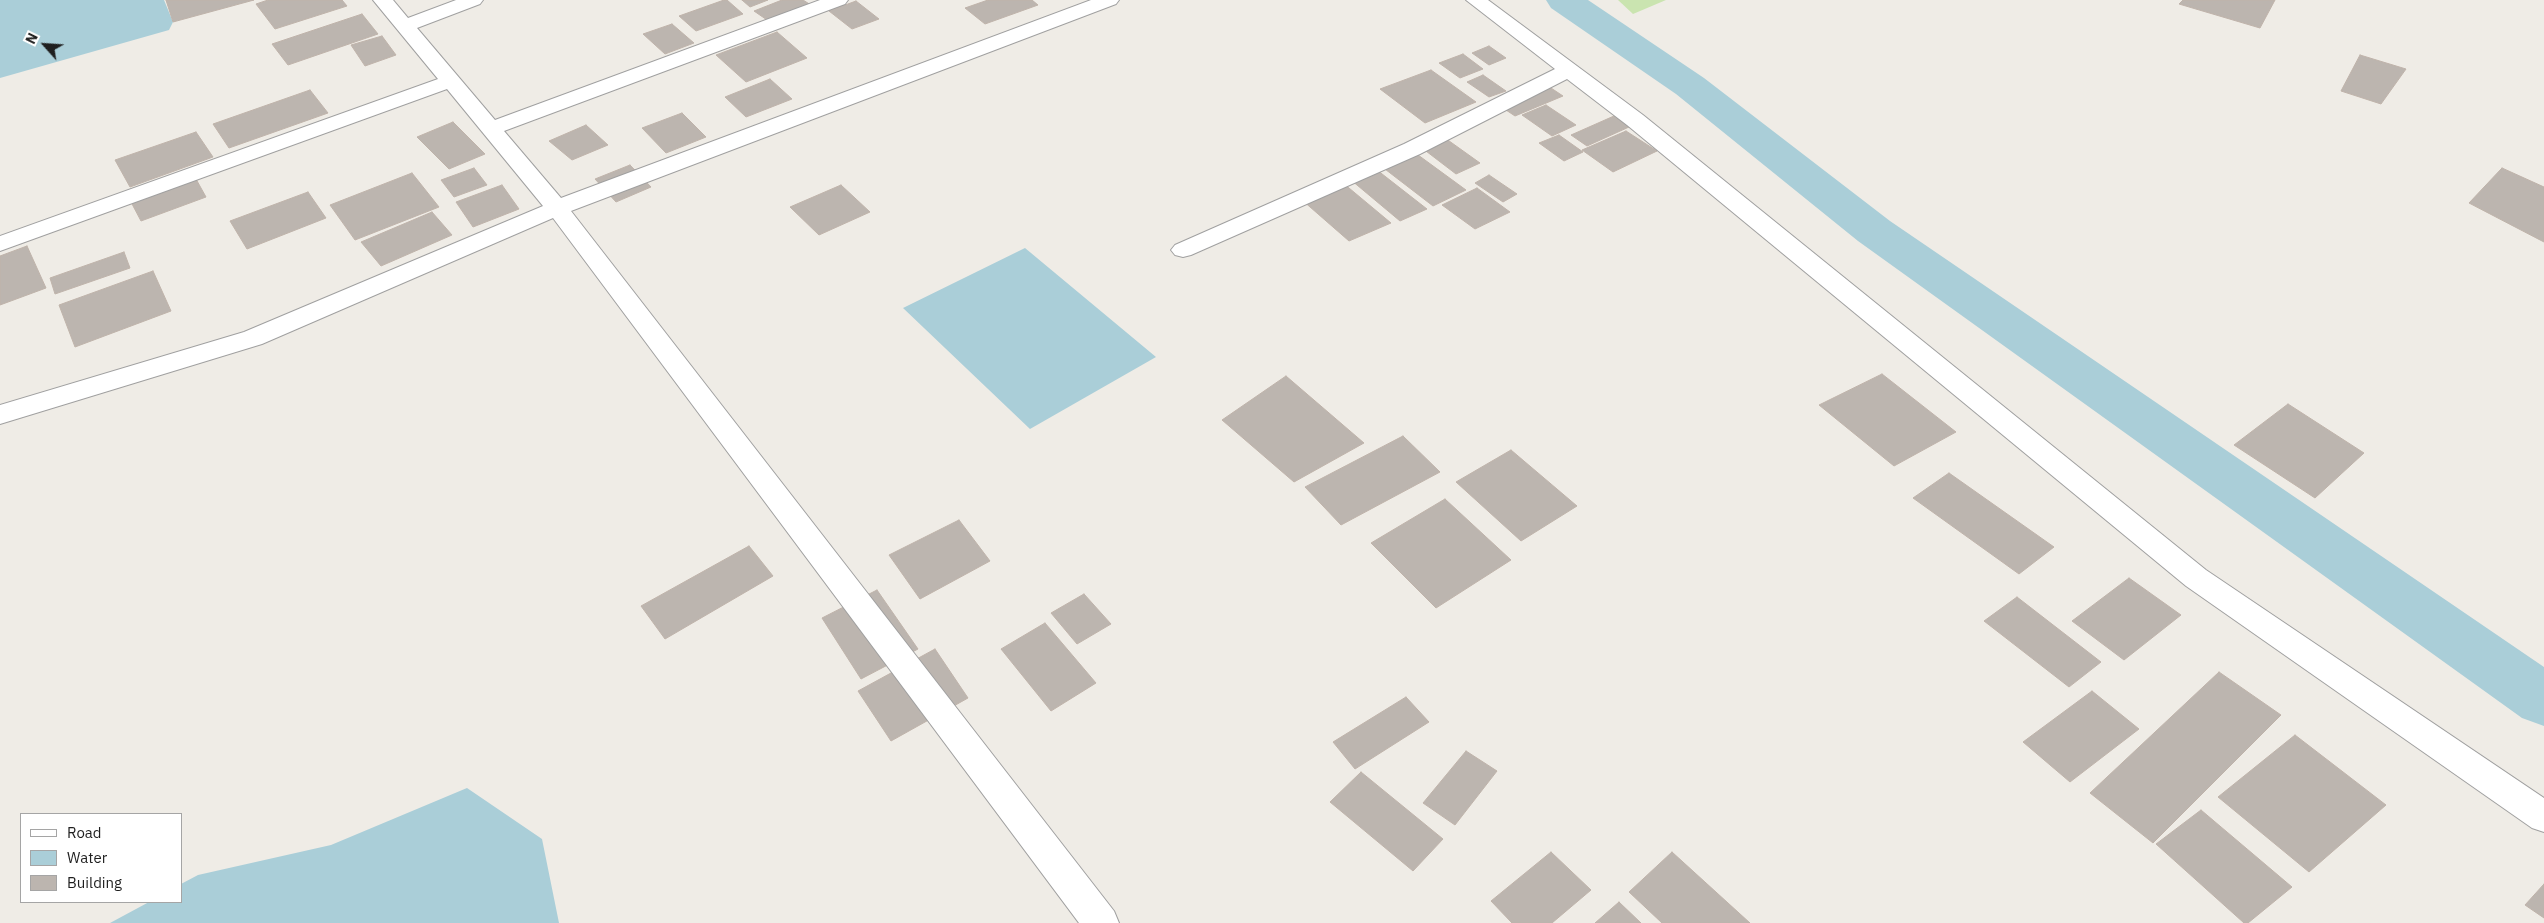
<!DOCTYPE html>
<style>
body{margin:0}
#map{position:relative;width:2544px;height:923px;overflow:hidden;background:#efece6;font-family:"IBM Plex Sans",sans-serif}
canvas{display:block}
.legend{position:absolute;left:20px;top:813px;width:162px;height:90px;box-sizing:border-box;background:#fff;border:1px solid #a5a5a5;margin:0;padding:6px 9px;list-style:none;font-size:15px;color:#1f1f1f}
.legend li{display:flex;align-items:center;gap:10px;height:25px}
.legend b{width:25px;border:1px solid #a5a5a5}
.north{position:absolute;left:20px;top:20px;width:50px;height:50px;-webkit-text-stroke:4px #fff;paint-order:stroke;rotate:296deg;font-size:14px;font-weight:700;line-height:20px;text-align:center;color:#1f1f1f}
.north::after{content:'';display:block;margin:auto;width:18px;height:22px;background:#1f1f1f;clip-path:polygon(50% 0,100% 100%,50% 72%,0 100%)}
</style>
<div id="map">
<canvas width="2544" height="923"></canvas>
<ul class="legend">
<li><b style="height:6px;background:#fff"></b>Road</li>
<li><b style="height:14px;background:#aaced8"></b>Water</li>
<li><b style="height:14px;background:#bcb5af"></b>Building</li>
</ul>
<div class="north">N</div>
</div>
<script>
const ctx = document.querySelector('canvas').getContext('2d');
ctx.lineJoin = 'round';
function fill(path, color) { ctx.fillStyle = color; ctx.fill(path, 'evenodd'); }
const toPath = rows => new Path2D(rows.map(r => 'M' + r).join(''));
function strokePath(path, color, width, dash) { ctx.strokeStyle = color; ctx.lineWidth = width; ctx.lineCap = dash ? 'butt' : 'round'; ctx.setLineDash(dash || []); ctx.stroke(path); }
fill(toPath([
 [1618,0,1666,0,1633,14]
]), '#cae4b0');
fill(toPath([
 [0,0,164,0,173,22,169,30,0,78],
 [1025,248,1156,357,1030,429,903,308],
 [467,788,542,839,559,923,110,923,149,902,181,902,181,884,198,875,331,845]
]), '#aaced8');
fill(toPath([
 [1546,0,1588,0,1704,78,1890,221,2544,667,2544,726,2522,718,1858,241,1676,94,1551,8,1546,0]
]), '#aaced8');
const building = toPath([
 [166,0,254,0,173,22,166,0],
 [268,0,342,0,347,6,275,29,256,4,268,0],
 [724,0,727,0,743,14,696,31,679,16,724,0],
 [742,0,768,0,750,7,742,0],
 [782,0,803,0,811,5,770,22,754,11,782,0],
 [988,0,1032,0,1038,5,985,24,965,8,988,0],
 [2183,0,2275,0,2260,28,2179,4,2183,0],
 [856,1,879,19,852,29,829,11,856,1],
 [362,14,378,34,288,65,272,44,362,14],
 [672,24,694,43,665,54,643,34,672,24],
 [777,32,807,58,746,82,716,55,777,32],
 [382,36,396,55,365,66,351,45,382,36],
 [1489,46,1506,58,1489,65,1472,53,1489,46],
 [1463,54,1483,69,1460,78,1439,63,1463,54],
 [2360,55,2406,69,2381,104,2341,91,2360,55],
 [1431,70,1476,102,1425,123,1380,89,1431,70],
 [1483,75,1506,91,1489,97,1467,82,1483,75],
 [770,79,792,99,746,117,725,97,770,79],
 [1548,86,1563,96,1515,116,1500,106,1548,86],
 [310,90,328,113,229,148,213,124,310,90],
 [1546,105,1576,125,1552,136,1522,115,1546,105],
 [682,113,706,137,666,153,642,128,682,113],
 [1614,116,1629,127,1587,146,1571,135,1614,116],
 [453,122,485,154,449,169,417,137,453,122],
 [586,125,608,145,572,160,549,141,586,125],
 [1626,131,1657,151,1613,172,1582,150,1626,131],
 [196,132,213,157,130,187,115,160,196,132],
 [1559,135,1583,152,1564,161,1539,143,1559,135],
 [1445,138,1480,163,1456,174,1422,148,1445,138],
 [1414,152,1466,190,1433,206,1381,166,1414,152],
 [630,165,651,187,616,202,595,179,630,165],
 [474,168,487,185,454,197,441,180,474,168],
 [2502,168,2544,187,2544,242,2469,203,2502,168],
 [1377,170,1427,209,1400,221,1351,180,1377,170],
 [412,173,439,207,355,240,330,205,412,173],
 [1489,175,1517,194,1503,202,1475,183,1489,175],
 [196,179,206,197,141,221,131,202,196,179],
 [1343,183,1391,223,1349,241,1302,200,1343,183],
 [502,185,519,209,473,227,456,202,502,185],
 [841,185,870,212,819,235,790,207,841,185],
 [1477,188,1510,212,1475,229,1442,205,1477,188],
 [308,192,326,218,247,249,230,221,308,192],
 [432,212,452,235,381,266,361,242,432,212],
 [27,246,46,288,0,305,0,256,27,246],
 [124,252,130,268,55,294,50,278,124,252],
 [153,271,171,311,75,347,59,305,153,271],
 [1882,374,1956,432,1894,466,1819,405,1882,374],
 [1286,376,1364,443,1294,482,1222,420,1286,376],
 [2288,404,2364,453,2315,498,2234,445,2288,404],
 [1403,436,1440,472,1341,525,1305,487,1403,436],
 [1511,450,1577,506,1521,541,1456,482,1511,450],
 [1949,473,2054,547,2019,574,1913,498,1949,473],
 [1445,499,1511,560,1436,608,1371,543,1445,499],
 [959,520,990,561,920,599,889,555,959,520],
 [749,546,773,576,665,639,641,606,749,546],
 [2129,578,2181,615,2124,660,2072,621,2129,578],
 [877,590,918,649,861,679,822,618,877,590],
 [1084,594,1111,624,1077,644,1051,613,1084,594],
 [2017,597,2101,662,2069,687,1984,621,2017,597],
 [1045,623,1096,683,1051,711,1001,649,1045,623],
 [935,649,968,698,891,741,858,691,935,649],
 [2219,672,2281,715,2153,843,2090,793,2219,672],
 [2092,691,2139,729,2070,782,2023,742,2092,691],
 [1406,697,1429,722,1355,769,1333,742,1406,697],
 [2295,735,2386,805,2309,872,2218,797,2295,735],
 [1466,751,1497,771,1455,825,1423,803,1466,751],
 [1361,772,1443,839,1413,871,1330,802,1361,772],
 [2201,810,2292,887,2248,923,2244,923,2156,844,2201,810],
 [1551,852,1591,890,1552,923,1512,923,1491,901,1551,852],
 [1672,852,1750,923,1662,923,1629,892,1672,852],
 [2544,884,2544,918,2525,905,2544,884],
 [1619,902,1641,923,1595,923,1619,902]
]);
fill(building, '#bcb5af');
strokePath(building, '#bfb3aa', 1);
const minor = toPath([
 [373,0,393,0,408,18,456,0,483,0,480,4,417,28,495,120,820,0,848,0,845,4,504,131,561,198,1091,0,1119,0,1116,4,571,211,1114,911,1119,923,1079,923,553,218,262,344,0,424,0,405,244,332,543,206,447,89,0,251,0,236,438,79,373,0],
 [1466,0,1488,0,1643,115,2206,570,2544,798,2544,832,2532,828,2186,586,1627,125,1567,79,1420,154,1191,255,1183,257,1175,255,1171,250,1175,245,1404,144,1555,69,1466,0]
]);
strokePath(minor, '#a0a0a0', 2);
fill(minor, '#fff');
</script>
